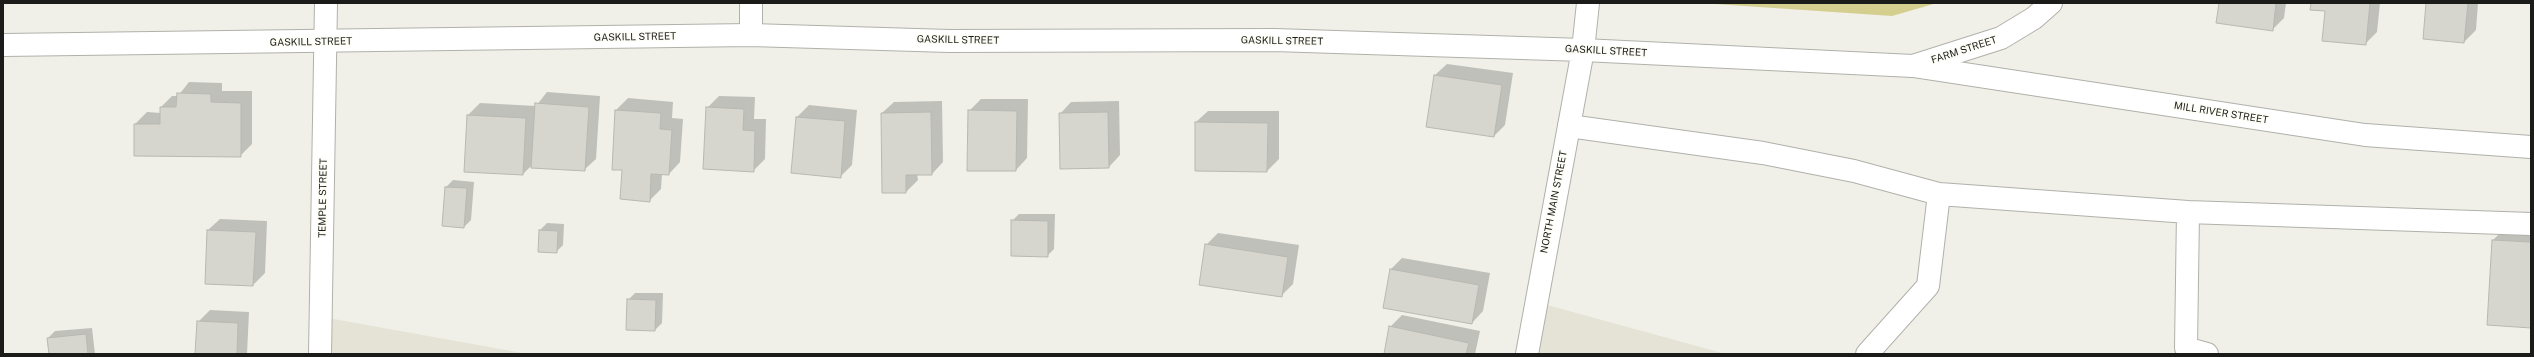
<!DOCTYPE html>
<style>
body{margin:0}
#map{position:relative;width:2534px;height:357px;overflow:hidden;background:#f0f0e9;font-family:"Public Sans",sans-serif}
canvas{display:block}
.frame{position:absolute;inset:0;border:4px solid #1b1b19;pointer-events:none}
</style>
<div id="map">
<canvas width="2534" height="357"></canvas>
<div class="frame"></div>
</div>
<script>
const ctx = document.querySelector('canvas').getContext('2d');
ctx.lineJoin = 'round';
function fill(path, color) { ctx.fillStyle = color; ctx.fill(path, 'evenodd'); }
const toPath = rows => new Path2D(rows.map(r => 'M' + r).join(''));
function strokePath(path, color, width, dash) { ctx.strokeStyle = color; ctx.lineWidth = width; ctx.lineCap = dash ? 'butt' : 'round'; ctx.setLineDash(dash || []); ctx.stroke(path); }
function label(font, color, halo, rows, align = 'center') {
  ctx.font = font + ' "Public Sans",sans-serif'; ctx.lineWidth = 3; ctx.setLineDash([]); ctx.textBaseline = 'middle'; ctx.strokeStyle = halo; ctx.fillStyle = color; for (const [text, x, y, turn = 0] of rows) {
    ctx.save(); ctx.translate(x, y); ctx.rotate((+turn || 0) * Math.PI / 180); ctx.textAlign = isNaN(turn) ? turn : align; if (halo) ctx.strokeText(text, 0, 0); ctx.fillText(text, 0, 0); ctx.restore();
  }
}
fill(toPath([
 [1536,302,1726,354,1530,354],
 [328,318,528,354,327,354]
]), '#e4e3d5');
fill(toPath([
 [1700,3,1937,3,1892,16]
]), '#d5cf8f');
fill(toPath([
 [2220,3,2286,3,2284,18,2272,30],
 [2312,3,2380,3,2377,32,2365,44,2326,10],
 [2427,3,2478,3,2476,30,2464,42],
 [1447,64,1513,73,1505,125,1494,136,1435,75],
 [189,82,222,83,222,91,252,91,252,144,240,156,135,124,147,112,161,113,161,107,172,96,178,96],
 [547,92,600,96,596,159,584,170,532,165,523,174,465,171,468,115,480,103,536,106],
 [719,96,755,97,754,119,766,119,765,159,753,171,707,108],
 [628,98,673,102,672,118,683,119,680,162,669,174,662,174,661,189,649,201,623,169,616,110],
 [981,99,1028,99,1027,158,1016,170,969,111],
 [942,101,943,162,932,174,917,174,918,180,906,192,882,113,894,102],
 [1119,101,1120,155,1109,167,1060,114,1071,102],
 [809,105,857,110,852,165,840,177,793,172,797,117],
 [1208,111,1279,111,1279,159,1267,171,1196,122],
 [453,180,474,182,471,220,464,227,446,187],
 [1019,214,1055,214,1054,249,1047,256,1012,221],
 [220,219,267,221,265,273,253,285,206,283,208,230],
 [547,223,564,224,563,245,556,252,539,251,540,230],
 [2505,228,2531,230,2531,327,2488,324,2493,240],
 [1218,233,1299,245,1293,284,1281,296,1206,245],
 [1402,258,1490,273,1483,311,1472,323,1391,269],
 [635,293,663,293,662,323,655,330,627,329,628,300],
 [210,310,249,312,247,354,196,354,198,322],
 [1402,315,1480,331,1475,354,1385,354,1390,327],
 [92,328,95,354,50,354,48,338,55,331]
]), '#0003');
const building = toPath([
 [2219,3,2276,3,2273,31,2216,23,2219,3],
 [2311,3,2370,3,2366,45,2322,41,2325,11,2310,10,2311,3],
 [2426,3,2468,3,2464,43,2423,39,2426,3],
 [1434,75,1502,85,1494,137,1426,127,1434,75],
 [177,93,211,94,211,102,241,103,241,157,134,156,134,124,160,124,160,107,176,107,177,93],
 [535,103,589,107,585,171,531,168,535,103],
 [706,107,744,109,743,130,755,131,754,172,703,169,706,107],
 [615,110,661,113,660,129,672,130,669,175,651,174,650,202,620,199,622,170,612,170,615,110],
 [968,110,1017,111,1016,171,967,171,968,110],
 [931,112,932,175,906,175,906,193,882,193,881,113,931,112],
 [1108,112,1109,168,1060,169,1059,113,1108,112],
 [467,115,526,118,523,175,464,172,467,115],
 [796,117,845,121,841,178,791,173,796,117],
 [1195,122,1268,123,1267,172,1195,171,1195,122],
 [445,187,467,188,464,228,442,226,445,187],
 [1011,220,1048,221,1048,257,1011,256,1011,220],
 [207,230,256,232,253,286,205,284,207,230],
 [539,230,558,231,557,253,538,252,539,230],
 [2492,240,2531,242,2531,328,2487,325,2492,240],
 [1205,244,1288,257,1282,297,1199,285,1205,244],
 [1390,269,1479,285,1472,324,1383,308,1390,269],
 [627,299,656,300,655,331,626,330,627,299],
 [197,321,238,323,237,354,195,354,197,321],
 [1389,326,1469,343,1466,354,1384,354,1389,326],
 [86,334,88,354,49,354,47,338,86,334]
]);
fill(building, '#d6d6cf');
strokePath(building, '#b8b8b2', 1);
const lane = toPath([
 [1583,50,1588,3],
 [1569,126,1763,153,1854,171,1939,194,2188,212,2531,224],
 [2188,212,2186,348,2207,354],
 [1867,354,1928,286,1939,194]
]);
const street = toPath([
 [751,35,751,3],
 [1913,66,2365,135,2531,147],
 [320,354,326,3]
]);
const secondary = toPath([
 [3,45,751,35,949,41,1274,40,1583,50,1913,66,2001,38,2034,18,2051,3],
 [1527,354,1583,50]
]);
strokePath(lane, '#b1b1ab', 24);
strokePath(street, '#b1b1ab', 24);
strokePath(secondary, '#b1b1ab', 24);
strokePath(lane, '#fff', 22);
strokePath(street, '#fff', 22);
strokePath(secondary, '#fff', 22);
label('10px', '#1b1b19', '#fdfdf6', [
 ["GASKILL STREET",635,37,-1],
 ["GASKILL STREET",958,40,1],
 ["GASKILL STREET",1282,41,1],
 ["GASKILL STREET",311,42,-1],
 ["FARM STREET",1964,50,-18],
 ["GASKILL STREET",1606,51,3],
 ["MILL RIVER STREET",2221,113,9],
 ["TEMPLE STREET",323,198,-89],
 ["NORTH MAIN STREET",1554,202,-79]
]);
</script>
